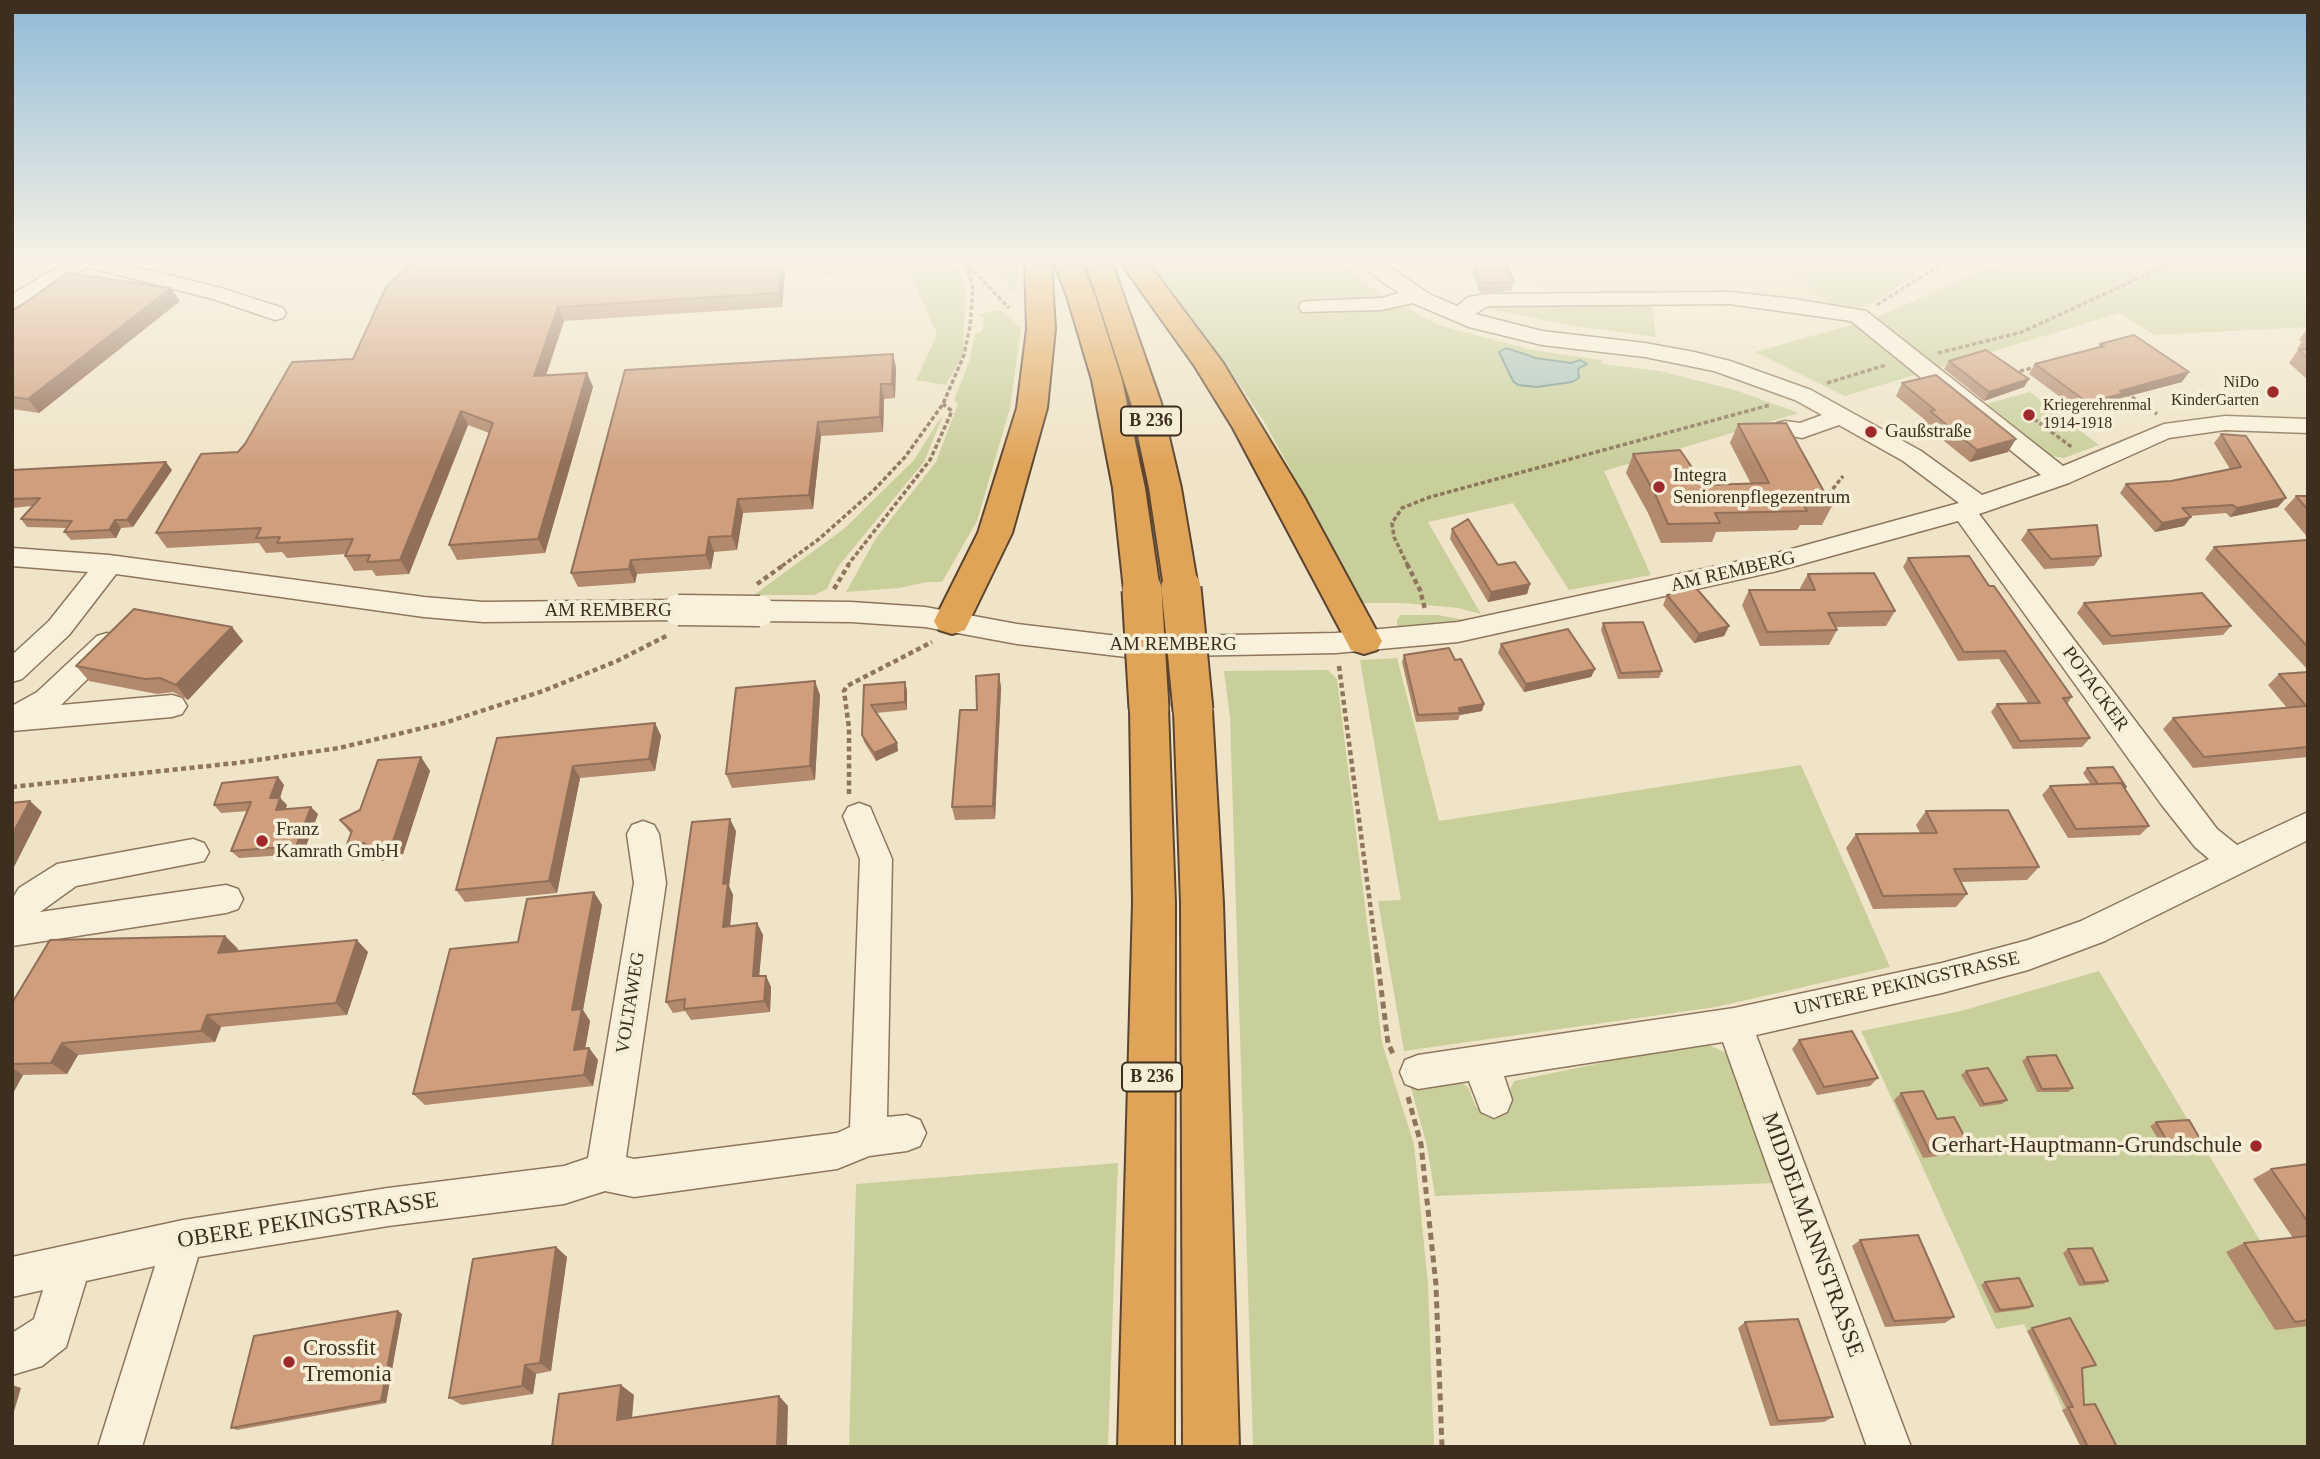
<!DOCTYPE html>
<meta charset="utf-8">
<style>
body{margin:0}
#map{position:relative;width:2320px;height:1459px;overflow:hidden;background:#f0e4c8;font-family:Georgia,serif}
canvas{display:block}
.frame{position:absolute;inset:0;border:14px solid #3d2e20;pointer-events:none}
</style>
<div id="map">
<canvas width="2320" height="1459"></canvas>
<div class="frame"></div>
</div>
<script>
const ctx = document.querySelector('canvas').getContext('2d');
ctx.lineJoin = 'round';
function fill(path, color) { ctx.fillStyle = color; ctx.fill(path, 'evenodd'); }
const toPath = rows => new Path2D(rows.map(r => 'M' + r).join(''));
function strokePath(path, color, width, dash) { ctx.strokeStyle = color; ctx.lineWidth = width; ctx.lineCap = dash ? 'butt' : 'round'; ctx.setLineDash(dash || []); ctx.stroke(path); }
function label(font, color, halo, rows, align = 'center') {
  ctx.font = font + ' Georgia,serif'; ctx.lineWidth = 7; ctx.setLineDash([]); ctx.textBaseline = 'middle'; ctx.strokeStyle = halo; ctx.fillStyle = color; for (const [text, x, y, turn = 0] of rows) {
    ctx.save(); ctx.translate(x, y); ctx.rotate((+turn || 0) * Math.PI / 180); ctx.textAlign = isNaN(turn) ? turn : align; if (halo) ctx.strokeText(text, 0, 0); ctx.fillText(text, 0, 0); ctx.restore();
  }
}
fill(toPath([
 [1528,260,1781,260,1832,307,1545,297]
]), '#e6deb5');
fill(toPath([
 [794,260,954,260,966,288,963,354,946,385,916,380,937,334,909,272,856,261,829,276],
 [986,260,1017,260,1019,267,1015,293],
 [1148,260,1341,260,1354,274,1385,297,1442,326,1533,350,1602,360,1602,364,1660,371,1735,390,1799,413,1604,471,1651,575,1569,590,1513,503,1428,522,1481,614,1458,608,1403,603,1359,603,1305,496,1266,425,1226,364],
 [1781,260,1938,260,1883,297,1855,312,1832,307],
 [2006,260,2308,260,2308,327,2155,335,2120,313,1845,396,1755,352,1872,319],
 [1651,301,1656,337,1567,325,1482,307],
 [1000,310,1021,328,1010,408,977,521,942,582,927,582,899,588,846,592,876,538,936,462,958,404,954,400,969,362,975,334,982,331,984,318,978,314],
 [2030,392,2099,445,2064,458,2046,455,1982,405],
 [941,417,942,418,924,462,837,568,827,589,814,595,754,595,845,528,914,460],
 [1401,615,1438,615,1465,620,1397,626,1397,619],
 [1397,658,1439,821,1801,765,1890,967,1716,1007,1404,1051,1378,901,1401,900,1360,660],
 [1328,670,1337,679,1382,1043,1414,1144,1428,1284,1434,1447,1253,1447,1230,718,1224,671],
 [2099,971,2308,1321,2308,1447,2080,1447,2024,1324,1996,1329,1861,1031,1961,1011],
 [1702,1042,1733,1056,1776,1183,1435,1196,1427,1146,1409,1080,1455,1079,1468,1087,1476,1107,1502,1107,1514,1081],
 [1118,1163,1108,1447,849,1447,856,1184]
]), '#c9cf9b');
const water = toPath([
 [1506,348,1536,358,1571,363,1580,360,1587,364,1578,369,1579,378,1572,382,1537,387,1518,385,1513,381,1499,352,1506,348]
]);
fill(water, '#a9c4bc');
strokePath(water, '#6f938a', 2);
const minor = toPath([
 [70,260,107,260,221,288,283,308,286,313,283,318,275,320,213,299,87,267,12,309,12,294,70,260],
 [1359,260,1380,260,1431,295,1457,306,1468,297,1488,294,1730,292,1794,299,1866,311,2063,466,2164,424,2225,416,2308,419,2308,433,2225,430,2169,438,2069,483,1979,514,2217,829,2237,845,2308,812,2308,840,2105,941,2028,970,1942,993,1756,1035,1911,1447,1867,1447,1723,1042,1504,1076,1512,1100,1507,1112,1494,1118,1481,1112,1469,1081,1418,1089,1405,1084,1400,1072,1405,1060,1418,1055,1734,1008,1942,963,2028,940,2081,921,2209,859,2195,847,2161,804,1958,521,1777,571,1458,642,1336,653,1126,657,1017,644,925,627,851,622,760,621,750,618,746,611,750,604,760,601,851,602,925,607,1017,624,1126,637,1336,633,1458,622,1777,553,1959,503,1903,461,1839,425,1802,438,1777,433,1773,428,1777,423,1785,421,1800,423,1822,415,1795,400,1714,371,1645,357,1542,345,1469,327,1413,303,1381,310,1302,312,1299,307,1302,302,1310,301,1381,298,1399,293,1373,275,1359,260],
 [1730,304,1851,321,2041,475,1982,495,1921,451,1811,390,1730,361,1694,352,1645,343,1542,331,1475,314,1488,306,1730,304],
 [12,548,109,555,424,597,483,602,678,600,688,603,692,610,688,617,678,620,483,622,424,617,116,574,69,635,22,679,12,682,12,655,49,621,88,572,12,566,12,548],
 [107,633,117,636,121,643,117,650,61,705,172,695,182,698,187,706,182,714,172,717,12,731,12,706,37,692,97,636,107,633],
 [859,803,870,807,892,859,887,1117,907,1115,920,1120,926,1133,920,1146,907,1151,869,1156,837,1169,634,1197,605,1191,564,1204,388,1226,198,1257,142,1447,98,1447,155,1266,86,1281,66,1347,42,1366,12,1375,12,1333,34,1319,43,1290,12,1297,12,1257,183,1220,388,1188,564,1166,588,1158,634,883,627,834,632,825,643,821,654,825,659,834,666,883,626,1157,634,1159,837,1133,850,1127,860,859,843,816,848,807,859,803],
 [193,839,204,843,209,852,204,861,76,886,40,912,226,885,238,889,243,899,238,909,226,913,12,946,12,899,19,888,57,864,193,839]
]);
const highway = toPath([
 [1025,260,1051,260,1055,329,1047,408,1012,533,965,630,952,634,939,630,934,621,978,533,1017,408,1027,329,1025,260],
 [1053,260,1079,260,1095,296,1122,380,1145,488,1160,590,1154,599,1142,602,1130,599,1124,590,1113,488,1092,380,1067,296,1053,260],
 [1085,260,1111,260,1161,403,1181,488,1198,588,1193,597,1181,600,1169,597,1164,588,1149,488,1131,403,1085,260],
 [1119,260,1146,260,1223,363,1304,497,1382,641,1377,650,1364,654,1351,650,1233,428,1194,365,1119,260],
 [1149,694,1162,698,1168,708,1175,903,1174,1447,1118,1447,1133,903,1130,708,1136,698,1149,694],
 [1193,696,1206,700,1212,710,1223,903,1239,1447,1183,1447,1181,903,1174,710,1180,700,1193,696]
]);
strokePath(minor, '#8d765c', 3);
strokePath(highway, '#5b4430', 4);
strokePath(toPath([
 [969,266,1009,308],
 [1877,305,1948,260],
 [1938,353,2022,332,2178,260],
 [2013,373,2039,366],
 [1827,383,1886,365],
 [2126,393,2157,414],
 [2034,419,2073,448],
 [1824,500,1843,476],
 [782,566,819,539,873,491,905,457,943,404,964,355,970,326,973,289,966,260],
 [847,566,930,460,952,411,943,404],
 [1408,566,1394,537,1392,523,1402,508,1430,497,1770,405]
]), '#8d765c', 3.5, [4.5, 2.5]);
strokePath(toPath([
 [1407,564,1420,590,1425,609],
 [757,584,785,564],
 [834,589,849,564],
 [1339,666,1377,957],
 [12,787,236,763,339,748,444,723,543,691,617,661,668,635],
 [849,794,849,728,844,691,847,686,932,642]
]), '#8d765c', 4.5, [5, 3.5]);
strokePath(toPath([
 [1377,956,1388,1043,1394,1056],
 [1408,1097,1421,1144,1436,1285,1442,1447]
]), '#8d765c', 5, [7, 4.5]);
fill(minor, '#faf1dc');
fill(highway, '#e0a458');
const minorBridge = toPath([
 [678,610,760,611]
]);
const highwayBridge = toPath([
 [1181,588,1193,710],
 [1142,590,1149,708]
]);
strokePath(minorBridge, '#8d765c', 33, []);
strokePath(highwayBridge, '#5b4430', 43, []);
strokePath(minorBridge, '#faf1dc', 30);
strokePath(highwayBridge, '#e0a458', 39);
fill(toPath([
 [414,260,769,260,769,261,785,274,782,307,564,321,546,375,587,373,593,387,545,553,457,560,449,545,489,433,468,425,409,574,376,576,372,570,354,571,345,556,346,554,287,558,282,552,266,553,259,543,167,548,156,533,238,452,353,359],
 [1474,264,1514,282,1511,291,1480,293,1472,273],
 [180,301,39,413,12,409,12,312],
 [2308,328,2308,380,2289,363,2298,350,2297,349,2302,342,2299,340],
 [2100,344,2182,382,2121,398,2118,403,2082,413,2029,374,2035,364,2098,348],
 [893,354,896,368,895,398,884,399,883,432,821,436,813,509,743,513,737,550,714,552,711,569,637,574,635,583,578,587,571,573],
 [1949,361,2029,379,2024,387,1984,401,1944,369],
 [1902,383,2008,452,1970,462,1923,424,1925,420,1896,396],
 [1738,424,1832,506,1822,525,1800,525,1797,530,1716,532,1712,542,1661,543,1648,513,1626,473,1633,454,1704,485,1751,484,1730,443],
 [2221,434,2278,507,2230,517,2226,513,2189,516,2191,517,2184,526,2155,532,2120,493,2126,484,2171,481,2230,469,2214,443],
 [12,470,172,470,133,527,121,528,116,538,71,540,64,532,67,528,27,527,21,519,32,506,12,508],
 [2296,496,2308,496,2308,538,2284,509],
 [1452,529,1498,565,1530,584,1527,594,1488,602,1450,539],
 [2028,530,2101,556,2094,566,2044,569,2021,540],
 [2308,541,2308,670,2205,559,2214,547],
 [1908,558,1989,586,2072,697,2067,704,2090,738,2082,747,2013,749,1991,712,1997,704,2028,703,1999,659,1958,661,1903,567],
 [1808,574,1895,611,1886,626,1835,627,1837,630,1829,645,1760,646,1742,605,1749,590,1801,590,1800,588],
 [1667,595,1729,626,1724,636,1694,643,1663,605],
 [2084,603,2231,626,2223,635,2103,645,2077,613],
 [1603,623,1662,671,1659,678,1618,679,1601,630],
 [232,627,243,641,188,700,173,692,157,694,89,681,76,666],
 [1501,644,1595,669,1591,677,1524,692,1498,653],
 [1404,655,1455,660,1484,704,1482,711,1460,715,1458,720,1416,722,1402,662],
 [2308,672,2308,757,2193,768,2163,729,2173,718,2287,708,2268,685,2279,674],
 [999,674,1001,688,995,819,955,820,952,807,977,710],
 [864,685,907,690,907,710,876,713,897,743,898,751,876,761,864,742,862,735],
 [820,695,815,780,732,788,726,774],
 [655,723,661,736,655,771,580,778,557,893,465,902,456,890,497,738],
 [421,757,430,771,403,854,382,861,375,856,358,858,347,844,351,834,340,820,360,810],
 [2087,768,2126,787,2125,789,2149,826,2140,835,2068,838,2042,795,2050,786,2091,785,2083,773],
 [278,777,284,785,280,798,287,805,286,809,318,814,303,854,239,858,231,851,248,811,221,813,214,805],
 [1926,811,2039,867,2027,880,1961,882,1967,894,1956,907,1873,909,1846,848,1856,834,1920,833,1916,825],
 [736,831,729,886,733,895,730,926,757,923,763,935,759,976,766,976,771,987,770,1012,691,1020,685,1011,673,1013,666,1002],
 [602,905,583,1010,590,1021,585,1049,589,1048,598,1060,593,1086,425,1105,413,1094,518,942],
 [225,936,238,949,237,951,368,952,347,1015,221,1027,215,1042,78,1055,67,1074,23,1075,12,1095,12,1003],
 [1799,1040,1878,1078,1870,1086,1817,1095,1792,1049],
 [2027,1057,2073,1088,2068,1092,2037,1092,2022,1061],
 [1966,1071,2007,1100,2002,1104,1980,1107,1961,1075],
 [1901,1093,1937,1119,1970,1147,1962,1153,1923,1158,1894,1100],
 [2156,1122,2206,1149,2200,1153,2168,1155,2150,1126],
 [2308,1164,2308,1326,2275,1330,2226,1252,2244,1243,2293,1238,2253,1179,2271,1169],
 [1860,1240,1954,1317,1945,1323,1885,1327,1852,1246],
 [556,1247,567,1257,551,1371,536,1374,533,1394,462,1405,449,1398],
 [2068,1249,2108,1281,2103,1284,2079,1286,2063,1253],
 [1985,1282,2033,1306,2028,1309,1995,1313,1981,1285],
 [398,1311,402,1314,386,1403,237,1430,231,1428],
 [1745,1322,1833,1417,1824,1422,1770,1426,1738,1328],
 [2032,1328,2096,1365,2082,1369,2084,1405,2117,1447,2081,1447,2062,1410,2066,1408,2027,1331]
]), '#b2896c');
fill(toPath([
 [782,260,785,274,782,307,779,293],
 [171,288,180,301,39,413,28,399],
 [558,307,564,321,541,390,534,376],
 [893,354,896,368,895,398,892,384],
 [2189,372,2182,382,2121,398,2118,403,2082,413,2088,403,2120,391],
 [587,373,593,387,545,553,538,539],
 [2029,379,2024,387,1984,401,1989,392],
 [881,384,884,399,883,432,880,417],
 [461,411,468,425,409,574,400,560],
 [818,422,821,436,813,509,809,495],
 [2016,439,2008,452,1970,462,1977,450],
 [166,462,172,470,133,527,127,520],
 [2286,498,2278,507,2230,517,2237,508],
 [738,499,743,513,737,550,732,536],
 [2191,517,2184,526,2155,532,2162,523],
 [115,520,121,528,116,538,109,530],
 [709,537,714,552,711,569,706,555],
 [631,560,637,574,635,583,629,569],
 [1530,584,1527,594,1488,602,1491,592],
 [1729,626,1724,636,1694,643,1699,634],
 [232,627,243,641,188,700,176,685],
 [1595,669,1591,677,1524,692,1526,684],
 [999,674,1001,688,995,819,993,806],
 [815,681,820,695,815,780,810,766],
 [905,682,907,690,907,710,905,702],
 [1484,704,1482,711,1460,715,1459,708],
 [655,723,661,736,655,771,649,759],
 [897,743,898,751,876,761,874,753],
 [421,757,430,771,403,854,382,861,372,848],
 [573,766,580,778,557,893,549,881],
 [278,777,284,785,277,806,270,798],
 [280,798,287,805,282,818,276,810],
 [30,801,42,812,12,871,12,835],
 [311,807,318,814,303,854,296,846],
 [730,819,736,831,729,886,733,895,729,938,723,927,723,884],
 [594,892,602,905,583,1010,590,1021,583,1061,574,1050,572,1010],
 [757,923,763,935,758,988,753,976],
 [225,936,238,949,231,965,218,953],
 [357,940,368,952,347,1015,336,1003],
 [766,976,771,987,770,1012,764,1001],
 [207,1015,221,1027,215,1042,201,1031],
 [62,1043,78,1055,67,1074,51,1063],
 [589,1048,598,1060,593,1086,584,1075],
 [12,1068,23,1075,12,1095],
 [556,1247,567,1257,551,1371,540,1363],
 [398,1311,402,1314,386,1403,381,1401],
 [525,1365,536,1374,533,1394,522,1386],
 [12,1385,21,1388,12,1418],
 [621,1385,634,1395,631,1430,617,1420],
 [779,1396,788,1406,787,1447,777,1447]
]), '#916f58');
const building = toPath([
 [414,260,764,260,764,261,782,260,779,293,558,307,534,376,587,373,538,539,449,545,493,423,461,411,400,560,367,562,370,555,345,556,353,539,277,543,280,537,256,538,261,528,156,533,201,454,238,452,245,444,292,362,353,359,386,287,414,260],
 [1506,263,1514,282,1482,283,1474,264,1506,263],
 [67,273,171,288,28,399,12,397,12,312,67,273],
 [2134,335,2189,372,2120,391,2124,393,2088,403,2035,364,2104,346,2100,344,2134,335],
 [2308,349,2308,358,2299,350,2308,349],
 [1986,350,2029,379,1989,392,1949,361,1986,350],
 [893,354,892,384,881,384,880,417,818,422,809,495,738,499,732,536,709,537,706,555,631,560,629,569,571,573,625,370,893,354],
 [1936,375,2016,439,1977,450,1930,411,1935,410,1902,383,1936,375],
 [1786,423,1832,506,1804,506,1807,511,1715,513,1720,523,1668,524,1655,494,1633,454,1680,450,1704,485,1769,483,1738,424,1786,423],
 [2221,434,2246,436,2286,498,2237,508,2233,505,2182,508,2191,517,2162,523,2126,484,2171,481,2241,467,2221,434],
 [166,462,127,520,115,520,109,530,64,532,72,521,21,519,40,498,12,499,12,470,166,462],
 [2296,496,2308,496,2308,510,2296,496],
 [1468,519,1498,565,1515,562,1530,584,1491,592,1452,529,1468,519],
 [2097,525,2101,556,2051,559,2028,530,2097,525],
 [2307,540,2308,541,2308,647,2214,547,2307,540],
 [1969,556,1989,586,1994,586,2072,697,2063,698,2090,738,2020,741,1997,704,2040,703,2005,651,1964,652,1908,558,1969,556],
 [1874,573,1895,611,1828,613,1837,630,1767,632,1749,590,1815,590,1808,574,1874,573],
 [1696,588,1729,626,1699,634,1667,595,1696,588],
 [2202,593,2231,626,2111,636,2084,603,2202,593],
 [134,609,232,627,176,685,160,678,145,679,76,666,134,609],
 [1643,622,1662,671,1621,673,1603,623,1643,622],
 [1568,629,1595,669,1526,684,1501,644,1568,629],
 [1449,648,1455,660,1461,659,1484,704,1459,708,1460,713,1418,715,1404,655,1449,648],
 [2308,672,2308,747,2204,757,2173,718,2306,706,2279,674,2308,672],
 [999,674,993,806,952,807,960,710,977,710,976,676,999,674],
 [815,681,810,766,726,774,736,688,815,681],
 [905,682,905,702,871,705,897,743,874,753,862,735,864,685,905,682],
 [655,723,649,759,573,766,549,881,456,890,497,738,655,723],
 [421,757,393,841,372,848,364,843,347,844,352,831,340,820,360,810,378,760,421,757],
 [2113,767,2126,787,2124,787,2121,783,2098,784,2087,768,2113,767],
 [278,777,270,798,280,798,276,810,311,807,296,846,231,851,251,802,214,805,222,783,278,777],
 [2121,783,2149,826,2076,829,2050,786,2121,783],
 [30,801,12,835,12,803,30,801],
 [2008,810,2039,867,1954,869,1967,894,1883,896,1856,834,1937,833,1926,811,2008,810],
 [730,819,723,884,728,883,723,927,757,923,753,976,766,976,764,1001,684,1009,685,999,666,1002,692,822,730,819],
 [594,892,572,1010,582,1009,574,1050,589,1048,584,1075,413,1094,450,949,518,942,527,899,594,892],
 [225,936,218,953,357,940,336,1003,207,1015,201,1031,62,1043,51,1063,12,1064,12,1003,50,940,225,936],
 [1852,1031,1878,1078,1824,1087,1799,1040,1852,1031],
 [2056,1055,2073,1088,2042,1089,2027,1057,2056,1055],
 [1988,1068,2007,1100,1984,1104,1966,1071,1988,1068],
 [1923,1091,1937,1119,1954,1117,1970,1147,1930,1152,1901,1093,1923,1091],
 [2189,1120,2206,1149,2173,1151,2156,1122,2189,1120],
 [2308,1164,2308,1222,2271,1169,2308,1164],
 [1918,1235,1954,1317,1894,1321,1860,1240,1918,1235],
 [2308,1236,2308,1320,2295,1322,2244,1243,2308,1236],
 [556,1247,540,1363,525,1365,522,1386,449,1398,473,1259,556,1247],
 [2092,1248,2108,1281,2085,1283,2068,1249,2092,1248],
 [2019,1278,2033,1306,2000,1310,1985,1282,2019,1278],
 [398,1311,381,1401,231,1428,254,1336,398,1311],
 [2070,1318,2096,1365,2082,1368,2084,1405,2095,1404,2117,1447,2088,1447,2068,1407,2073,1407,2032,1328,2070,1318],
 [1798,1319,1833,1417,1778,1421,1745,1322,1798,1319],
 [621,1385,617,1420,779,1396,777,1447,552,1447,559,1394,621,1385]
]);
fill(building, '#cf9f7d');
strokePath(building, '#916f58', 2);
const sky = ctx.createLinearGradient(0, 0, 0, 464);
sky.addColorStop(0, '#8fbad6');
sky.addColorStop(0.56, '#f8f3e6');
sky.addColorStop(1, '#f8f3e600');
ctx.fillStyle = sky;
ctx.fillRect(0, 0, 2320, 464);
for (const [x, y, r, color] of [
 [2273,392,7,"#9e2a2b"],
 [2029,415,7,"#9e2a2b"],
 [1871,432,7,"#9e2a2b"],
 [1659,487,7,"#9e2a2b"],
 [262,841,7,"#9e2a2b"],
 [2256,1146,7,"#9e2a2b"],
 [289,1362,7,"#9e2a2b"]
]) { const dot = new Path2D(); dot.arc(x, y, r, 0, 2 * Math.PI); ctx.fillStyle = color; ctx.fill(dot); strokePath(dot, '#f7eed8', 2.5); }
label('16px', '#3d2e20', '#f7eed8', [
 ["NiDo",2259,383],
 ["KinderGarten",2259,401],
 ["Kriegerehrenmal",2043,406,"left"],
 ["1914-1918",2043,424,"left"]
], 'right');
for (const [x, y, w] of [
 [1151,421,60],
 [1152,1077,60]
]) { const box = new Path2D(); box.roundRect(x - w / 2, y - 14.5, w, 29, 5); ctx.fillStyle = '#f7eed8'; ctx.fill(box); strokePath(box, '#3d2e20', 2); }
label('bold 18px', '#3d2e20', null, [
 ["B 236",1151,421],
 ["B 236",1152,1077]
]);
label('19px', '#3d2e20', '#f7eed8', [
 ["Gaußstraße",1885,432],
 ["Integra",1673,476],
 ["Seniorenpflegezentrum",1673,498],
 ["Franz",276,830],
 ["Kamrath GmbH",276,852]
], 'left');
label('19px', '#3d2e20', '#f7eed8', [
 ["AM REMBERG",1733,572,-13],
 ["AM REMBERG",608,611],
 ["AM REMBERG",1173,645],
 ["POTACKER",2095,689,54],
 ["UNTERE PEKINGSTRASSE",1907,984,-13],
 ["VOLTAWEG",631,1003,-81]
]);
label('23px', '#3d2e20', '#f7eed8', [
 ["Gerhart-Hauptmann-Grundschule",2242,1146],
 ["Crossfit",303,1349,"left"],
 ["Tremonia",303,1375,"left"]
], 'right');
label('23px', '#3d2e20', '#f7eed8', [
 ["OBERE PEKINGSTRASSE",308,1221,-9],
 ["MIDDELMANNSTRASSE",1812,1235,70]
]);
</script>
